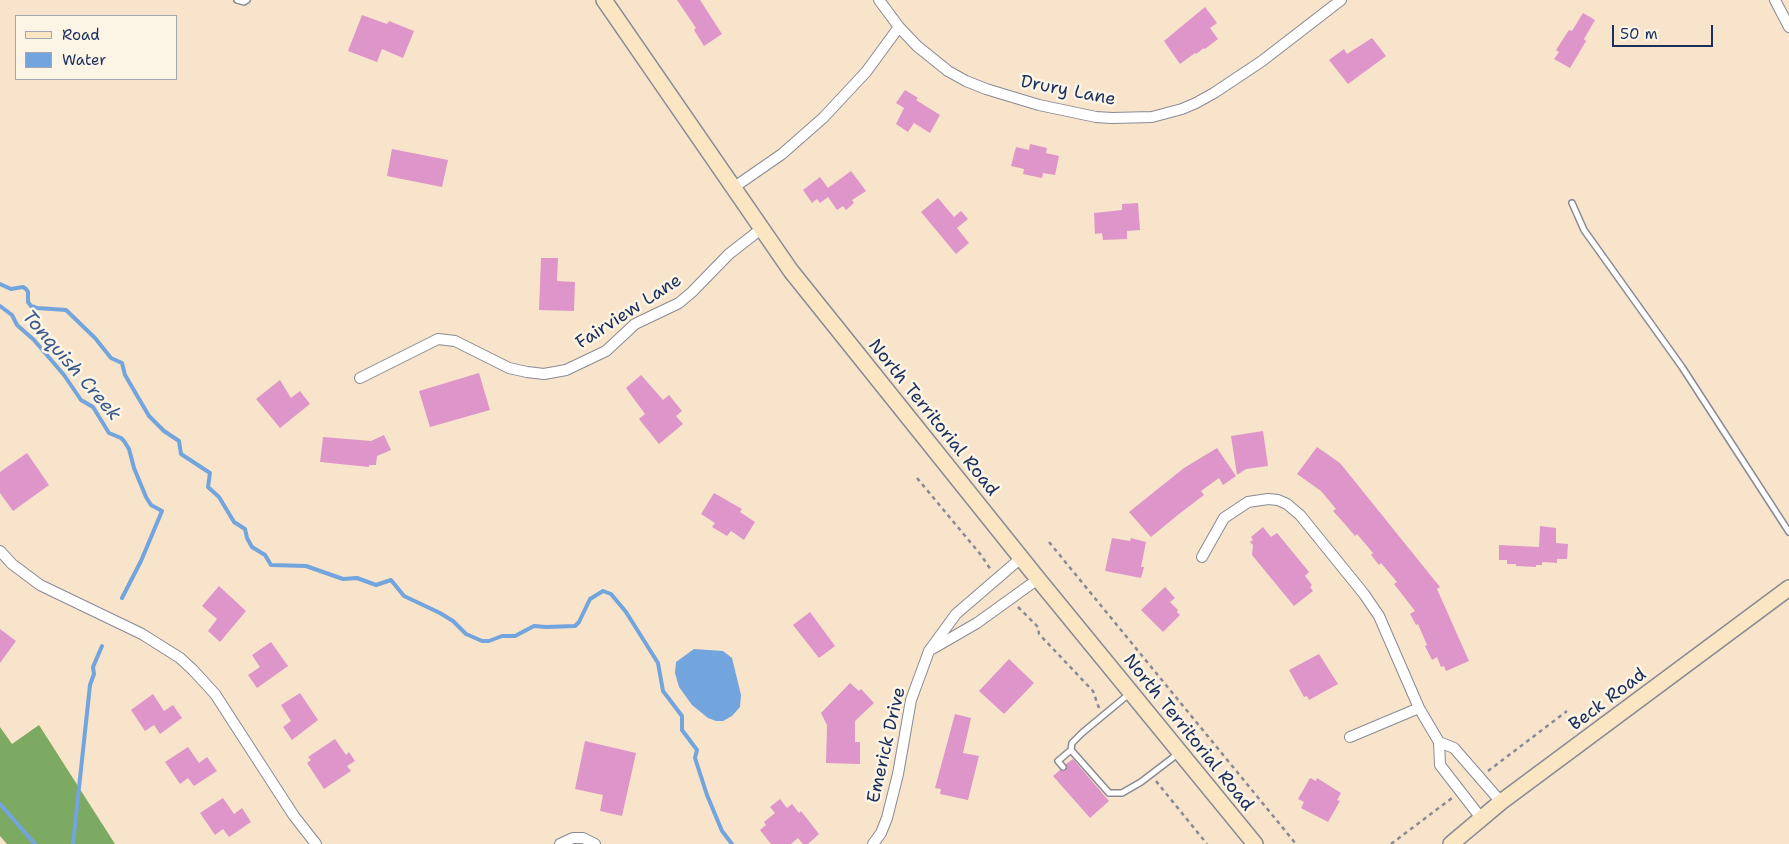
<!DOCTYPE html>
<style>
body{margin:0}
#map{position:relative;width:1789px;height:844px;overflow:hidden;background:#f7e4cb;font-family:"Shantell Sans",sans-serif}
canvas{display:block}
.legend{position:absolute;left:15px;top:15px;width:162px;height:65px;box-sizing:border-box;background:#fcf5e5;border:1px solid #a2a6af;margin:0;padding:6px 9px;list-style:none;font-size:15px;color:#1b2f5e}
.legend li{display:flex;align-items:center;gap:10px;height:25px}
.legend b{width:25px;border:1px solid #a2a6af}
.scale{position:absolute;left:1612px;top:25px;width:101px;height:22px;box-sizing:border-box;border:2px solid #1b2f5e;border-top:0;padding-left:6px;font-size:15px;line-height:18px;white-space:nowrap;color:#1b2f5e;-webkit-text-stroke:4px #fcf5e5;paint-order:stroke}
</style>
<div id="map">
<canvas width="1789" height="844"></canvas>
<ul class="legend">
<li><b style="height:6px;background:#fbe6c4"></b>Road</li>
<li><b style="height:14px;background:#72a4dd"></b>Water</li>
</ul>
<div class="scale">50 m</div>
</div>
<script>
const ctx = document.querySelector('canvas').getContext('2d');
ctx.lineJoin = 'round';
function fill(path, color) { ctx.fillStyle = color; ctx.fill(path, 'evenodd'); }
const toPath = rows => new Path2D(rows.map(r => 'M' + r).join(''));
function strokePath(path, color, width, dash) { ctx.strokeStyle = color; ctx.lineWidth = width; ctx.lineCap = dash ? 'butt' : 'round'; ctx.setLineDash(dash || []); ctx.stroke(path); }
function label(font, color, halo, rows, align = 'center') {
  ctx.font = font + ' "Shantell Sans",sans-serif'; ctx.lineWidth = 5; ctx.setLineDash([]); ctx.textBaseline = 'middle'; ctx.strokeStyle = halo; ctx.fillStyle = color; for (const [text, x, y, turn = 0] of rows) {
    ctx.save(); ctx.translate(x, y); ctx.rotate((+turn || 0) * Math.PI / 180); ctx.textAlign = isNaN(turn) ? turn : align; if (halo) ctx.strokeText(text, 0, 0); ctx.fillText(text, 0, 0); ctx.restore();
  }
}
fill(toPath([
 [39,725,115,844,7,844,0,836,0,727,12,744]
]), '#7daa62');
fill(toPath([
 [694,649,723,651,732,658,741,695,740,707,732,716,723,721,716,721,708,718,692,705,679,687,675,673,676,662]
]), '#72a4dd');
strokePath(toPath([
 [0,284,11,289,23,287,26,289,28,292,28,302,31,306,37,308,66,310,95,338,111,358,122,363,125,375,149,416,164,431,179,441,181,454,210,473,208,487,219,497,234,522,245,529,247,538,252,547,265,555,271,565,306,566,343,579,357,578,376,585,391,580,404,596,440,613,453,621,466,634,482,641,489,641,502,636,515,636,534,626,546,627,575,626,579,622,590,599,603,591,611,594,626,612,658,663,663,691,682,716,682,730,697,750,695,758,707,795,722,831,732,844],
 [0,306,12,315,17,325,34,340,64,375,81,400,93,407,109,433,121,438,124,441,129,449,134,468,146,497,151,505,162,511,141,561,122,598],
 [0,804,35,844],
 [73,844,90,685,94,674,93,667,102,646]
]), '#72a4dd', 4);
fill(toPath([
 [677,0,700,0,722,34,704,46,694,30,696,28],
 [1205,7,1217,23,1210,28,1218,39,1205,49,1204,48,1196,54,1195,53,1180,64,1164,41],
 [1583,13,1595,20,1584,39,1586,41,1570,68,1554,59,1559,52,1556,50,1569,30,1572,31],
 [362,15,387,24,389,21,414,31,403,58,382,49,377,62,348,51],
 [1372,38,1386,56,1348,84,1329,60,1344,49,1347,54],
 [905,90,918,98,916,100,940,115,930,133,914,123,908,132,896,124,904,108,896,103],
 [1030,144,1047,148,1046,153,1059,156,1055,175,1043,173,1042,178,1023,174,1024,169,1011,166,1016,147,1029,150],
 [392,149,448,160,442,187,387,176],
 [851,171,866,191,852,200,854,203,846,210,843,206,837,210,828,197,820,203,817,199,812,203,803,190,820,177,828,188],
 [938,198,954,217,961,211,968,219,957,228,969,243,956,254,921,212],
 [1138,203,1140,230,1127,231,1127,239,1103,240,1102,233,1095,234,1094,213,1122,210,1122,204],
 [541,258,558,258,557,281,575,282,574,311,539,310],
 [479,373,490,410,430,427,419,391],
 [641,375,663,400,669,395,682,411,676,416,683,424,659,444,639,419,645,414,626,388],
 [280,380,291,398,300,391,310,404,280,428,256,399],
 [1263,431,1268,466,1246,469,1237,475,1231,436],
 [384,435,391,450,377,456,376,465,369,465,369,467,320,462,323,437,371,441],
 [1317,447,1340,463,1440,587,1437,589,1469,661,1446,671,1444,666,1441,667,1437,657,1432,660,1425,646,1427,645,1418,624,1416,625,1410,614,1415,611,1394,584,1397,582,1381,563,1379,565,1371,555,1373,553,1357,534,1355,536,1343,522,1333,511,1336,509,1321,491,1297,474],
 [1217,448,1236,476,1223,485,1219,478,1201,491,1204,495,1179,514,1151,537,1129,512,1184,468],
 [27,453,49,485,13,511,0,493,0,472],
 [714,493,742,509,740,512,755,522,744,540,731,531,727,536,712,527,715,523,701,514],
 [1540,526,1556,528,1556,543,1568,544,1567,559,1557,559,1557,563,1542,562,1542,565,1536,565,1536,567,1516,566,1516,564,1507,564,1507,560,1499,560,1499,545,1539,547],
 [1263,527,1271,537,1277,533,1309,572,1305,576,1312,585,1310,587,1313,591,1294,606,1252,555,1253,545,1250,542,1253,540,1251,537],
 [1112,538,1130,541,1131,538,1146,542,1141,567,1144,567,1141,578,1105,571],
 [219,586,246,611,220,642,208,631,217,619,202,606],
 [1165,587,1175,598,1170,602,1178,610,1177,612,1180,615,1163,632,1141,610],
 [810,612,835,646,819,658,793,625],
 [0,629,16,641,0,663],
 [271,642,288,666,257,688,248,675,260,667,252,655],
 [1319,654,1338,684,1309,700,1307,696,1304,697,1289,670],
 [1009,659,1034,683,1004,714,979,691],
 [850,683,859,691,861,689,874,703,855,721,855,742,860,742,860,764,826,763,827,725,821,713],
 [300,693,318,720,292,740,283,727,291,721,281,705],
 [153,694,164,711,173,705,182,718,160,734,154,725,145,731,131,710],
 [955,714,971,718,963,753,979,756,968,800,940,794,941,789,935,788],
 [335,739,346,755,349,752,355,761,347,766,351,771,324,789,307,763,311,760,308,757],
 [585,741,636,753,622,816,600,811,603,795,575,789],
 [188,747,199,763,207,757,217,771,194,786,188,778,180,784,165,762],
 [1073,759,1109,801,1090,818,1053,776,1060,770,1063,771,1066,770,1066,764],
 [1310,778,1316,781,1317,778,1341,793,1337,800,1340,801,1328,822,1301,808,1304,802,1298,799],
 [223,798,234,814,242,808,251,822,229,837,223,829,215,835,200,813],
 [780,799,787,808,792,804,799,813,801,811,819,834,808,844,803,844,798,838,791,844,771,844,760,830,766,825,764,822,775,813,770,807]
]), '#de95ca');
const lane = toPath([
 [237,0,244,2,247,0],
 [1572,203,1584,230,1682,367,1789,532],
 [1129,694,1082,733,1072,743,1071,750,1109,793,1122,793,1141,782,1179,753],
 [1063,767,1058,761,1071,750]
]);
const street = toPath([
 [879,0,899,27,917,46,948,71,966,81,986,89,1039,105,1096,117,1112,118,1152,117,1182,109,1196,103,1214,93,1262,61,1341,0],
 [1775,0,1789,27],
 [733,188,782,154,823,118,866,72,899,27],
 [360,378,438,339,455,341,509,368,527,372,544,374,566,370,606,351,635,324,679,303,692,292,729,254,761,229],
 [0,551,12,564,40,585,142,634,180,658,193,670,215,694,294,816,316,844],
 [1202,557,1224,518,1248,502,1268,499,1278,500,1287,504,1300,515,1364,594,1379,616,1419,708,1439,742,1440,765,1481,818],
 [932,649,977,623,1038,579],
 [1350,737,1419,708],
 [1439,742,1454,748,1501,802],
 [560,844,573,838,583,838,595,844],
 [873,844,881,833,887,818,898,774,911,700,929,651,956,614,1021,558]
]);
const secondary = toPath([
 [604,0,791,271,1038,579,1255,844],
 [1451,844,1501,802,1789,588]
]);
strokePath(lane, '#898a94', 8);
strokePath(street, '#898a94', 12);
strokePath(secondary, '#898a94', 18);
strokePath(toPath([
 [917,478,981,555,991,570],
 [1049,542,1296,844],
 [1018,607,1038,627,1039,634,1093,691,1099,708],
 [1488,771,1567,711],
 [1156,781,1207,844],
 [1391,844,1452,798]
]), '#898a94', 2.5, [4, 4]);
strokePath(lane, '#fff', 5);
strokePath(street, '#fff', 10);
strokePath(secondary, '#fbe6c4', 15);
label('18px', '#1b2f5e', '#fcf5e5', [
 ["Drury Lane",1068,91,11],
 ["Fairview Lane",629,312,-33],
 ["North Territorial Road",933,418,51],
 ["Beck Road",1608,700,-37],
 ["North Territorial Road",1188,733,51],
 ["Emerick Drive",887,745,-77]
]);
label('italic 19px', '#39588a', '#fcf5e5', [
 ["Tonquish Creek",71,366,49]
]);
</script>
